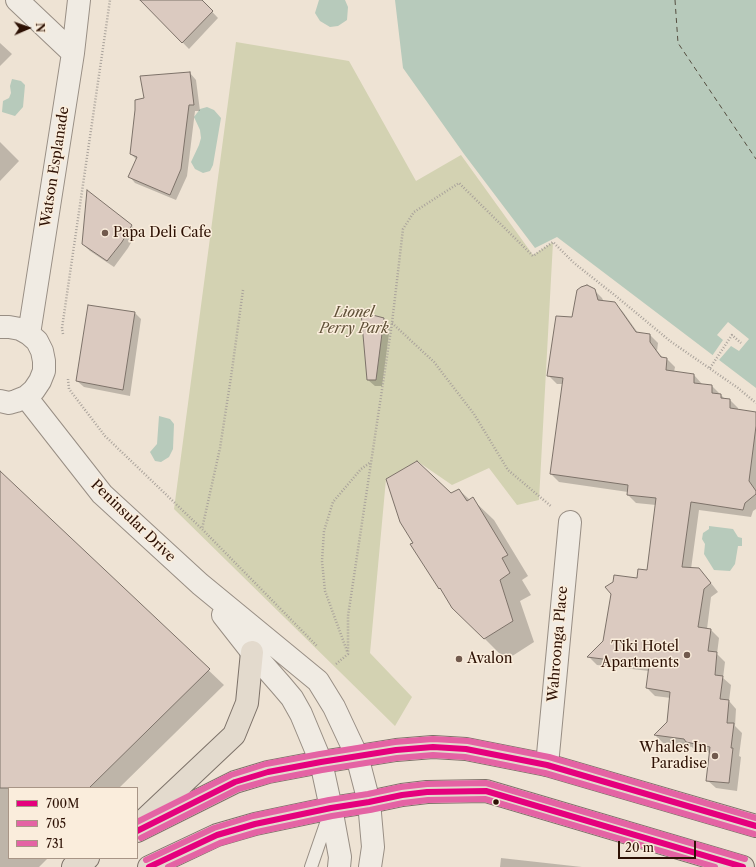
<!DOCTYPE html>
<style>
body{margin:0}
#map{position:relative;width:756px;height:867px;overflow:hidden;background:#eee3d4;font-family:"Libre Caslon Text",serif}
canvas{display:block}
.legend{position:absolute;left:8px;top:787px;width:130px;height:72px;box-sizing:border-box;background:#faeddc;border:1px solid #a89586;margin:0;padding:5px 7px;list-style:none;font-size:12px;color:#2d1104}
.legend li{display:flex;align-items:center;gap:8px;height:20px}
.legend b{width:20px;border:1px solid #a89586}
.north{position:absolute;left:8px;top:8px;width:40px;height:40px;-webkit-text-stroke:3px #faeddc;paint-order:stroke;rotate:88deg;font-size:11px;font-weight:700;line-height:16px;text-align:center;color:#2d1104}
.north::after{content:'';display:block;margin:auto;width:14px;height:18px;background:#2d1104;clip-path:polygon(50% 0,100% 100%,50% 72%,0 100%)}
.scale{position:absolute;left:618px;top:841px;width:78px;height:18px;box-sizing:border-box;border:2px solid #2d1104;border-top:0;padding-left:5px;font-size:12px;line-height:14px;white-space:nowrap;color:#2d1104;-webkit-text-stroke:3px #faeddc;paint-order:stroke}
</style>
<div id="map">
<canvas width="756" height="867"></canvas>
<ul class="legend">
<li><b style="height:5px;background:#e5007d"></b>700M</li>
<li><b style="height:5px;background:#e463a4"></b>705</li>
<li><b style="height:5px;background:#e463a4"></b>731</li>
</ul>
<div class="north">N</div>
<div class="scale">20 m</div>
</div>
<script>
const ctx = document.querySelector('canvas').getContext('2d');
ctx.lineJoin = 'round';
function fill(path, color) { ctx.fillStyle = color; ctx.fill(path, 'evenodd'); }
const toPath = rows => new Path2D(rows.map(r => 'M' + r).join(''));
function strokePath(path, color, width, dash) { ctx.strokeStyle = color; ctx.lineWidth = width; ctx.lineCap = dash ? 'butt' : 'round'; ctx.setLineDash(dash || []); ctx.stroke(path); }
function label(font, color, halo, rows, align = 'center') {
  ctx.font = font + ' "Libre Caslon Text",serif'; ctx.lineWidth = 3; ctx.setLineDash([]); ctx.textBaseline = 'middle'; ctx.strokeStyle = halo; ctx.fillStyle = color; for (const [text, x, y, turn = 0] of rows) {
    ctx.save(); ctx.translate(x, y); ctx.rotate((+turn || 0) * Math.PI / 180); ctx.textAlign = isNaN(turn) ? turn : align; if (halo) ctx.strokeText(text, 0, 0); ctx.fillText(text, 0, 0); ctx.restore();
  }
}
fill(toPath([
 [236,42,349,61,416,181,461,155,533,255,553,242,539,500,517,505,489,468,452,485,417,461,386,479,370,653,412,697,395,726,174,509]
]), '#d3d2b2');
fill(toPath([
 [319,0,345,0,348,7,347,20,338,26,330,27,320,21,315,13],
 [395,0,756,0,756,388,557,237,535,248,464,154,403,68],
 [12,79,21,81,25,85,23,107,15,116,2,112,3,101,9,98,11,93,10,86],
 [207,107,214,110,221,118,213,165,210,171,203,173,195,169,191,162,199,145,201,138,200,130,194,117,200,109],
 [159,416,170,419,174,424,173,449,169,457,161,462,155,461,150,452,157,444],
 [709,526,733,529,738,537,742,538,742,546,738,546,735,564,730,571,714,570,704,554,705,544,702,539,703,533,709,529]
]), '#b7cabb');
fill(toPath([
 [728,322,749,339,739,351,731,346,719,360,712,356,723,340,717,335]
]), '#eee3d4');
fill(toPath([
 [141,0,201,0,218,18,189,49],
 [0,43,12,54,0,66],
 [190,73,196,80,200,111,195,111,187,176,176,200,135,183,129,176,137,160,131,154,145,99],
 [0,142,19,161,0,181],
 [131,225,137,232,128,248,114,267,90,251,83,244],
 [594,290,602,298,604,302,614,303,623,312,638,333,650,335,658,343,657,351,663,358,667,359,675,367,674,372,694,375,702,384,712,386,726,400,730,400,738,408,738,410,756,413,756,509,753,511,751,517,699,510,691,569,707,578,718,592,711,597,707,629,711,630,719,638,717,654,725,662,723,678,731,685,729,701,736,709,735,726,742,733,739,756,741,757,737,791,716,788,707,780,710,753,695,750,692,747,663,743,655,735,668,722,671,698,655,696,647,688,649,671,597,665,589,657,604,642,614,582,638,579,648,571,656,505,636,503,628,495,628,492,559,482,551,474,563,384,557,384,548,375,572,318],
 [135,313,141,319,130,396,84,387,77,381],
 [384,319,390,326,382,386,375,386,368,380],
 [0,472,224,685,119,788,9,788,9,858,48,858,39,867,0,867],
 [459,490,470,500,472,499,494,520,528,576,522,580,531,595,520,601,534,642,506,660,453,607,444,592,440,588,451,494],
 [501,858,582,867,500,867]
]), '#0003');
strokePath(toPath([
 [675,0,678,43,756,159]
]), '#554e40', 1, [5, 4]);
const building = toPath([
 [140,0,202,0,213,11,182,43,140,0],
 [190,72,194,105,189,105,181,169,170,195,128,177,137,157,130,154,135,110,135,100,144,98,140,76,190,72],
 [87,190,132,225,122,242,107,261,82,244,87,190],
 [587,285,595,289,598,300,615,302,636,332,650,334,650,342,661,357,667,358,666,370,694,374,694,383,712,385,712,393,721,394,721,398,730,399,730,408,756,412,756,426,749,481,756,491,756,494,745,503,743,510,691,502,682,567,699,568,711,583,704,589,698,627,711,629,708,651,717,652,715,675,723,676,720,699,729,700,727,723,734,723,731,748,733,748,729,783,706,781,710,747,686,742,684,739,654,735,667,722,670,692,646,688,649,665,587,657,603,641,611,594,605,587,613,582,614,575,637,578,638,569,647,570,656,498,627,495,628,485,550,474,563,378,547,376,556,316,572,317,577,290,581,287,587,285],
 [88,305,135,312,123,390,76,381,88,305],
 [361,312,384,318,376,380,367,380,361,312],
 [417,461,451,493,459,489,467,501,473,497,508,555,502,558,510,573,500,580,513,621,484,639,452,608,440,588,439,589,410,544,413,543,400,522,386,479,417,461],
 [0,471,210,669,89,788,0,788,0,471]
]);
fill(building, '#dbcac0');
strokePath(building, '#7d7269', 1);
const lane = toPath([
 [311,867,329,815]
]);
const street = toPath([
 [17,0,73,53],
 [0,327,9,327,20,329,29,334,37,341,42,351,44,361,44,371,40,381,34,390,26,397,16,401,9,403,0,401],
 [29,334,73,53,79,0],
 [26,397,102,494,200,584,318,681,334,707,357,756,369,802,373,847,370,867],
 [223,615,252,652,281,685,292,698,301,714,321,762,331,808,340,857,339,867],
 [547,765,570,522]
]);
const highway = toPath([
 [145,819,234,735,247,703,252,652],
 [137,831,235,782,268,772,321,762,396,750,433,747,466,749,547,765,756,826],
 [73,867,88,858],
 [149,867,217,835,255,824,331,808,369,802,402,795,427,792,486,791,743,867]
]);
strokePath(lane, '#988e84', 14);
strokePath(street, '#988e84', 24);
strokePath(highway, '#7d7269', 24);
strokePath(toPath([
 [243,290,231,377,220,448,202,529,317,646],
 [392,323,434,362,474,414,508,470,552,507],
 [63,334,62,328,110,0],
 [710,368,732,335,741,343],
 [68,379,69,389,105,436,202,529],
 [347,651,325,591,322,561,324,531,333,502,361,469,371,462],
 [336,664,348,654,348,616,392,323,403,229,414,212,459,183,533,256,553,242,574,263,617,297,670,341,738,388,756,403]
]), '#a9a29b', 2.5, [1, 2]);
strokePath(lane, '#f0ebe3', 12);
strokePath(street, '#f0ebe3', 22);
strokePath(highway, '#e3dacd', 22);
strokePath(toPath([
 [137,831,235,782,268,772,321,762,396,750,433,747,466,749,547,765,756,826],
 [149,867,217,835,255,824,331,808,369,802,402,795,427,792,486,791,743,867]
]), '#e5007d', 6);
strokePath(toPath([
 [141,838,238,789,270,780,322,770,397,758,433,755,465,757,545,773,754,834],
 [168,867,220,843,257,832,332,816,370,810,403,803,428,800,485,799,715,867]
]), '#e463a4', 6);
strokePath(toPath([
 [137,822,231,775,266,764,320,754,395,742,433,739,468,741,549,757,756,818],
 [146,860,214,828,253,816,329,800,368,794,401,787,427,784,486,783,745,859]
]), '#e463a4', 6);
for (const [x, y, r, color] of [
 [105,233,4,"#715a4d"],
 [687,655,4,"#715a4d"],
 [459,659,4,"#715a4d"],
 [715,756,4,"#715a4d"],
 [496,802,3.5,"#2d1104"]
]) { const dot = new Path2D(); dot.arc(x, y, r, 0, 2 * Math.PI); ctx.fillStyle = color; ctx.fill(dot); strokePath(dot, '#faeddc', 1.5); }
label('14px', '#2d1104', '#faeddc', [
 ["Watson Esplanade",55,167,-81],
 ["Peninsular Drive",133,521,44],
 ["Wahroonga Place",558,644,-85]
]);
label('14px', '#2d1104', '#faeddc', [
 ["Papa Deli Cafe",113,233],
 ["Tiki Hotel",679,647,"right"],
 ["Apartments",679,663,"right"],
 ["Avalon",467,659],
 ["Whales In",707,748,"right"],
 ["Paradise",707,764,"right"]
], 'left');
label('italic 14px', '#5f5037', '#faeddc', [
 ["Lionel",354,313],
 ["Perry Park",354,329]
]);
</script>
